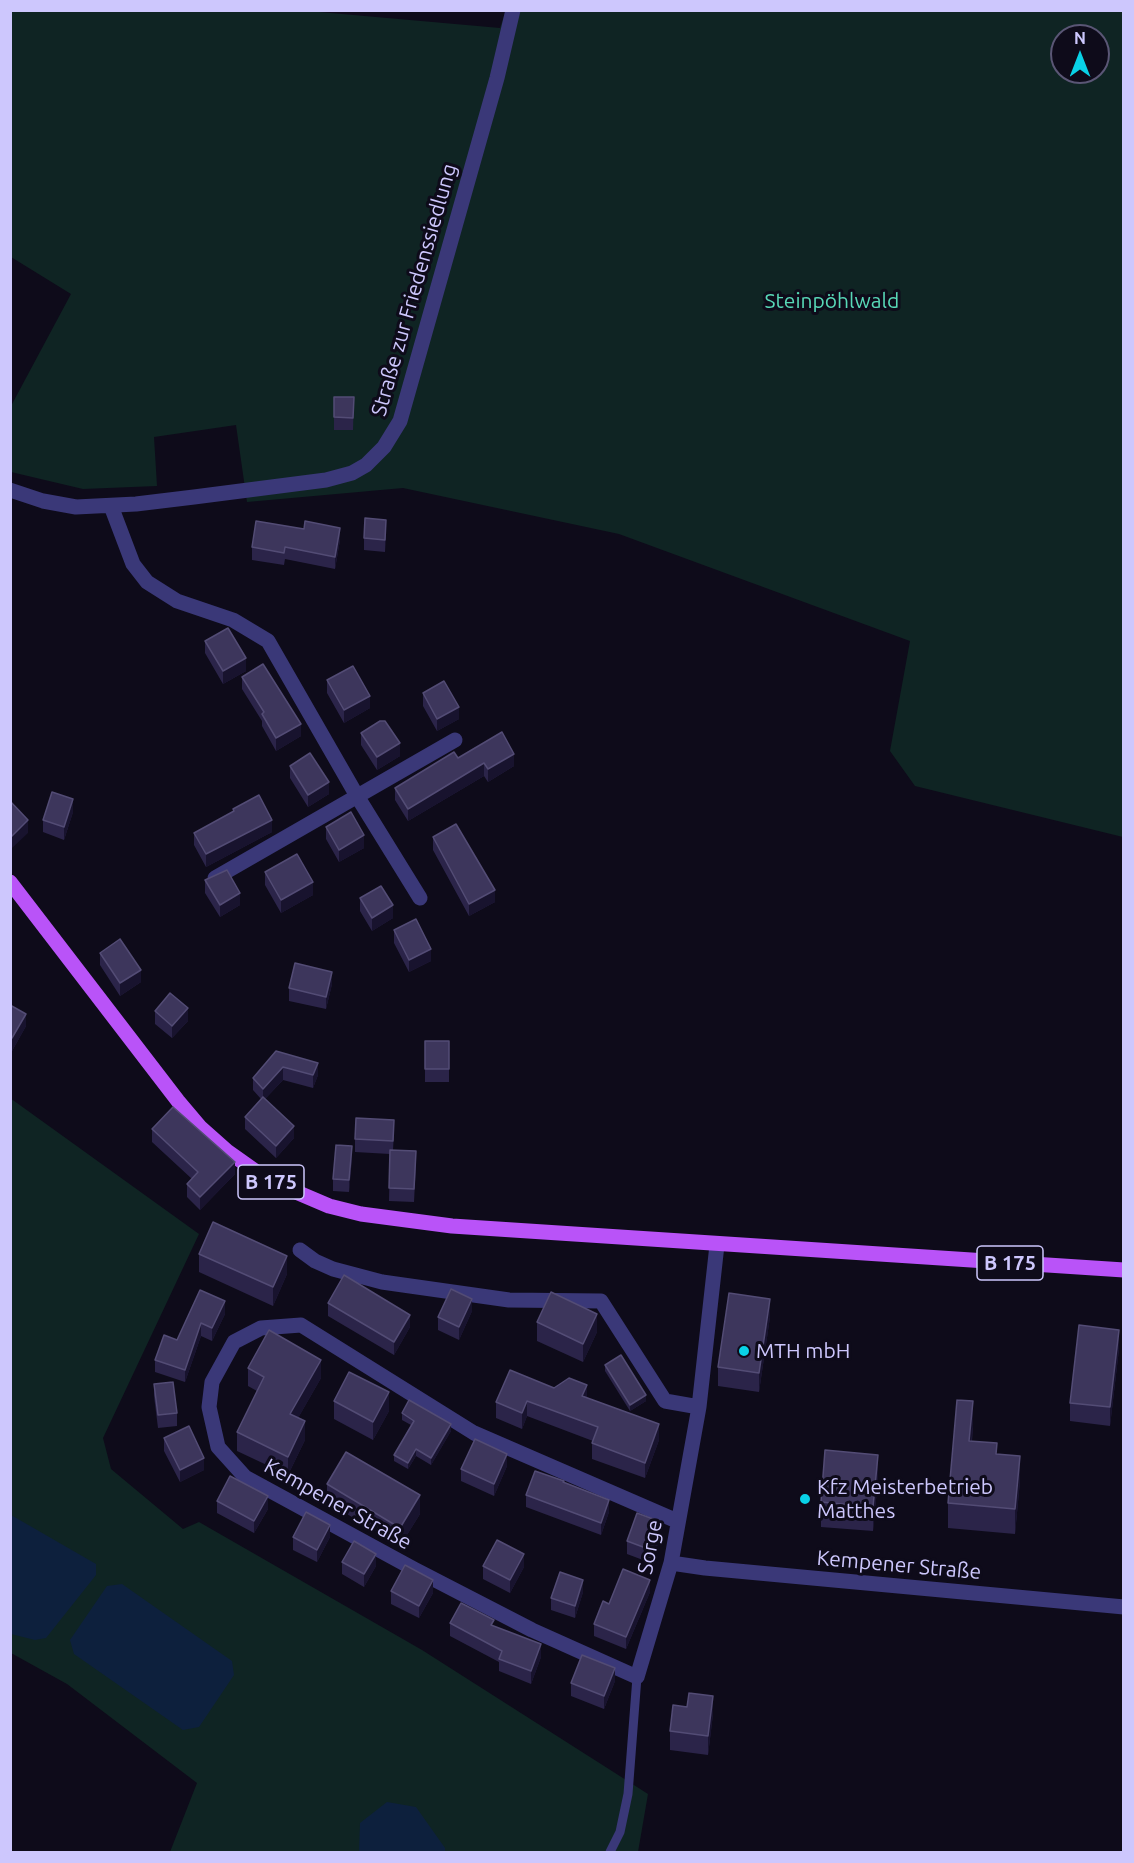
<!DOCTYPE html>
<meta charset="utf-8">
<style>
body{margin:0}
#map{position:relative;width:1134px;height:1863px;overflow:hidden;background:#0e0b1a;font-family:Ubuntu,sans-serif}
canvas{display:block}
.frame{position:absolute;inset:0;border:12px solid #cdc7fd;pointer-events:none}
.north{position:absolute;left:1050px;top:24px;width:60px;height:60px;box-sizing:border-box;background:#0e0b1a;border:2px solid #5a5675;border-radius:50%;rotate:0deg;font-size:16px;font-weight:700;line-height:24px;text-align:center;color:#cdc7fd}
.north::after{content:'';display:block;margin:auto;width:21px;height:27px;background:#09d2e7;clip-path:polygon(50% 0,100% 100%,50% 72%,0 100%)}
</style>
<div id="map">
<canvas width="1134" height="1863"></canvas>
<div class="frame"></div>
<div class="north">N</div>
</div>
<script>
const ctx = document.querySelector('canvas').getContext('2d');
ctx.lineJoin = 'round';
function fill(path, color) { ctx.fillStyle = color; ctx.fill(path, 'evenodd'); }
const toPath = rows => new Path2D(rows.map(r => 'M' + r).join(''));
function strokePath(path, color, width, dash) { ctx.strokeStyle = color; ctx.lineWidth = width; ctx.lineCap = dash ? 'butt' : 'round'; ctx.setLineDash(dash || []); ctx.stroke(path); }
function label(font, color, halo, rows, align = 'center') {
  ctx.font = font + ' Ubuntu,sans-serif'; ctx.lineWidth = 6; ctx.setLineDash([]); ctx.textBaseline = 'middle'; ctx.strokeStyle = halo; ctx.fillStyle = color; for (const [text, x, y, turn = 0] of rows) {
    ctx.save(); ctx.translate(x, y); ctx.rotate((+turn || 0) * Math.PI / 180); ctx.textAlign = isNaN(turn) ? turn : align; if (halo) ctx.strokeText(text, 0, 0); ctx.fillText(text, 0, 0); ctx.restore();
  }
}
fill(toPath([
 [297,10,500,28,506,10,1123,11,1123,837,915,786,890,751,910,641,619,534,403,488,247,502,236,425,154,437,157,486,83,489,11,472,11,406,71,294,11,257,11,11],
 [1062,36,1098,36,1098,72,1062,72],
 [10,1098,199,1234,103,1438,111,1469,183,1529,199,1522,422,1650,648,1794,638,1852,170,1852,197,1783,67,1684,11,1653]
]), '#0f2423');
fill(toPath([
 [11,1515,96,1564,96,1575,46,1638,35,1640,11,1634],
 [122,1584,232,1661,234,1675,199,1727,183,1730,74,1654,70,1640,107,1586],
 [387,1802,416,1807,445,1848,445,1852,359,1852,360,1823]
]), '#0d203d');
strokePath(toPath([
 [610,1852,620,1832,628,1794,637,1677]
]), '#3a3878', 9);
strokePath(toPath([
 [10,490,43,501,76,507,136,504,194,497,326,480,352,473,366,465,384,447,400,421,497,78,513,10],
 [111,506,133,564,147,582,177,601,233,620,268,641,357,796,420,898],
 [215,878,455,740],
 [300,1250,315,1261,333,1269,382,1282,509,1300,601,1301,665,1401,699,1407],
 [677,1521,474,1433,301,1325,261,1328,234,1342,212,1382,209,1407,218,1447,245,1477,414,1569,532,1630,637,1677,671,1563,699,1407,717,1245],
 [671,1563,705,1568,1124,1607]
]), '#3a3878', 15);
strokePath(toPath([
 [10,882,178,1101,200,1127,227,1151,268,1180,329,1206,361,1214,452,1226,1124,1270]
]), '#b953f8', 15);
fill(toPath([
 [334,397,354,397,353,430,334,430],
 [386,532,385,552,364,550,364,538],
 [340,540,335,569,285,559,284,565,252,560,252,547],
 [205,641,246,671,223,684,205,653],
 [242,677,301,736,276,751,262,726,262,721,242,689],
 [327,680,370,708,344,723,327,693],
 [423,693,459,719,437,731,423,706],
 [361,733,400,756,377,770,361,745],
 [458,758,514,766,488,782,484,776,408,821,395,800,395,788],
 [290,766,329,794,308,807,290,778],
 [233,809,272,832,206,867,194,845,194,833,233,812],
 [73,812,64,840,43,832,43,820],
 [326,827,364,848,339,862,326,839],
 [433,837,495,902,469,916,433,850],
 [265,872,313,895,281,913,265,885],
 [205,880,240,905,220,917,205,893],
 [360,898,393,918,372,931,360,911],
 [394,930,431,961,409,972,394,943],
 [100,953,141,982,120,996,100,965],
 [332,984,326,1009,289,1001,289,988],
 [10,1005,26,1026,12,1051,10,1050],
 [155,1011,188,1021,172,1038,155,1024],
 [425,1041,449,1041,449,1082,425,1082],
 [276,1051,318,1075,313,1088,283,1080,265,1099,294,1138,276,1158,245,1129,245,1117,261,1099,253,1090,253,1078],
 [152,1129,235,1174,200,1210,187,1197,187,1184,192,1179,152,1142],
 [394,1132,393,1150,416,1163,414,1202,389,1201,390,1154,355,1152,355,1139],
 [352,1158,349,1192,333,1191,333,1179],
 [199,1254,287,1274,273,1306,199,1272],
 [200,1290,225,1314,212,1341,201,1336,185,1382,155,1372,155,1360,177,1340],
 [328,1303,410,1327,394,1355,328,1316],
 [472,1311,459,1340,438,1330,438,1317],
 [770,1317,759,1392,718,1386,718,1367],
 [537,1322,597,1332,583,1362,537,1341],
 [1119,1349,1110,1426,1070,1421,1070,1403],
 [605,1365,646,1401,630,1411,605,1371],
 [248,1368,321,1378,298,1418,305,1440,288,1475,237,1451,237,1432,257,1391,248,1386],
 [154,1384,177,1413,177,1426,158,1428,154,1396],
 [554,1388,587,1398,659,1440,645,1478,592,1459,592,1443,593,1441,527,1416,522,1429,496,1418,496,1402],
 [334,1401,389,1411,373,1440,334,1419],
 [402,1413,451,1431,431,1465,416,1456,408,1469,394,1461,394,1455,411,1425,402,1420],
 [973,1425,972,1441,997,1454,1020,1481,1015,1534,948,1528,948,1503],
 [164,1438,204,1470,180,1482,164,1451],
 [507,1466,494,1496,461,1481,461,1469],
 [878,1479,873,1531,821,1527,821,1502],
 [564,1483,609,1512,601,1535,526,1507,526,1495],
 [327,1484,420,1514,400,1546,327,1502],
 [217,1501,268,1509,254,1533,217,1513],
 [661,1535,651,1563,627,1554,627,1541],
 [293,1537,330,1537,317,1562,293,1550],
 [342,1562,376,1566,364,1587,342,1574],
 [483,1566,524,1567,510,1593,483,1579],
 [391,1591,433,1593,419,1618,391,1604],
 [583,1592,575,1618,551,1610,551,1598],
 [650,1592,626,1649,594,1636,594,1624,609,1604],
 [450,1623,494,1626,541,1657,531,1684,499,1671,499,1662,450,1636],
 [615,1681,604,1709,571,1696,571,1683],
 [713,1714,708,1755,670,1750,670,1731]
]), '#2b2449');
fill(toPath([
 [386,520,386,532,385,552,385,540],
 [340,528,340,540,335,569,335,557],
 [246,658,246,671,223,684,223,671],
 [370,696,370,708,344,723,344,710],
 [459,707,459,719,437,731,437,719],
 [301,724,301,736,276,751,276,738],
 [400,743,400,756,377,770,377,757],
 [514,754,514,766,488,782,488,769],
 [484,763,484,776,408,821,408,809],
 [329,782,329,794,308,807,308,795],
 [73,799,73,812,64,840,64,827],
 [28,820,28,833,11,849,11,837],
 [272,820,272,832,206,867,206,854],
 [364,835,364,848,339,862,339,850],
 [313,882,313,895,281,913,281,900],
 [495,890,495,902,469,916,469,904],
 [240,893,240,905,220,917,220,905],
 [393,905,393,918,372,931,372,918],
 [431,949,431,961,409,972,409,960],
 [141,970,141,982,120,996,120,983],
 [332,972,332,984,326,1009,326,997],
 [188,1008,188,1021,172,1038,172,1026],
 [26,1014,26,1026,12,1051,12,1038],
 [318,1063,318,1075,313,1088,313,1075],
 [283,1067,283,1080,263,1101,263,1089],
 [294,1126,294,1138,276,1158,276,1146],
 [352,1146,352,1158,349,1192,349,1180],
 [235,1162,235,1174,200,1210,200,1197],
 [287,1256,287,1274,273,1306,273,1287],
 [472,1299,472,1311,459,1340,459,1327],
 [770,1299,770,1317,759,1392,759,1373],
 [225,1301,225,1314,212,1341,212,1328],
 [597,1314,597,1332,583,1362,583,1344],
 [410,1315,410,1327,394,1355,394,1342],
 [201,1323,201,1336,185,1382,185,1370],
 [1119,1330,1119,1349,1110,1426,1110,1407],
 [321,1360,321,1378,290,1432,290,1414],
 [587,1385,587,1400,582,1396],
 [389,1392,389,1411,373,1440,373,1422],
 [646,1395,646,1401,630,1411,630,1405],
 [527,1401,527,1416,522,1429,522,1413],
 [973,1401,973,1425,969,1465,969,1441],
 [305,1421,305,1440,288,1475,288,1457],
 [451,1424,451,1431,431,1465,431,1458],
 [659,1424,659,1440,645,1478,645,1463],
 [416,1449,416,1456,408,1469,408,1463],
 [507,1454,507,1466,494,1496,494,1484],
 [878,1455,878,1479,873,1531,873,1507],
 [1020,1456,1020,1481,1015,1534,1015,1509],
 [204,1458,204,1470,180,1482,180,1470],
 [420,1495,420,1514,400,1546,400,1528],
 [268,1496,268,1509,254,1533,254,1521],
 [609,1500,609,1512,601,1535,601,1523],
 [661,1522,661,1535,651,1563,651,1550],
 [330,1525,330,1537,317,1562,317,1550],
 [376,1554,376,1566,364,1587,364,1574],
 [524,1554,524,1567,510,1593,510,1580],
 [433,1580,433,1593,419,1618,419,1606],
 [583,1580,583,1592,575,1618,575,1606],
 [650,1580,650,1592,626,1649,626,1637],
 [541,1644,541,1657,531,1684,531,1671],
 [615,1668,615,1681,604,1709,604,1696],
 [713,1696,713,1714,708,1755,708,1736]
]), '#18132e');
const building = toPath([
 [334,397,354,397,353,418,334,417,334,397],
 [365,518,386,520,385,540,364,538,365,518],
 [256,521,304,529,305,521,340,528,335,557,285,547,284,553,252,547,256,521],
 [228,628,246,658,223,671,205,641,228,628],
 [263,664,301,724,276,738,262,714,264,712,242,677,263,664],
 [353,666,370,696,344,710,327,680,353,666],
 [444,681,459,707,437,719,423,693,444,681],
 [380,721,385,721,400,743,377,757,361,733,380,721],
 [502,732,514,754,488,769,484,763,408,809,395,788,454,752,458,758,502,732],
 [310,753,329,782,308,795,290,766,310,753],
 [52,792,73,799,64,827,43,820,52,792],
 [259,795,272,820,206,854,194,833,234,811,233,809,259,795],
 [10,801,28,820,11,837,10,837,10,801],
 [351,812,364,835,339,850,326,827,351,812],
 [456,824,495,890,469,904,433,837,456,824],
 [297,854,313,882,281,900,265,872,297,854],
 [227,870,240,893,220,905,205,880,227,870],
 [381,886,393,905,372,918,360,898,381,886],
 [416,919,431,949,409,960,394,930,416,919],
 [120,939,141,970,120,983,100,953,120,939],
 [295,963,332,972,326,997,289,988,295,963],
 [170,993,188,1008,172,1026,155,1011,170,993],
 [10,1005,26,1014,12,1038,10,1038,10,1005],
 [425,1041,449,1041,449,1069,425,1069,425,1041],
 [276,1051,318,1063,313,1075,283,1067,263,1089,253,1078,276,1051],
 [263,1097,294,1126,276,1146,245,1117,263,1097],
 [173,1107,235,1162,200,1197,187,1184,198,1172,152,1129,173,1107],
 [356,1118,394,1120,393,1141,355,1139,356,1118],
 [336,1145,352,1146,349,1180,333,1179,336,1145],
 [390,1150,416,1151,414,1189,389,1188,390,1150],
 [213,1222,287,1256,273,1287,199,1254,213,1222],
 [344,1275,410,1315,394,1342,328,1303,344,1275],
 [451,1289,472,1299,459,1327,438,1317,451,1289],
 [200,1290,225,1301,212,1328,201,1323,185,1370,155,1360,164,1335,177,1340,200,1290],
 [551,1292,597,1314,583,1344,537,1322,551,1292],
 [729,1293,770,1299,759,1373,718,1367,729,1293],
 [1079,1325,1119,1330,1110,1407,1070,1403,1079,1325],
 [269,1330,321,1360,290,1414,305,1421,288,1457,237,1432,264,1377,248,1368,269,1330],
 [621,1355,646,1395,630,1405,605,1365,621,1355],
 [510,1370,554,1388,569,1378,587,1385,582,1396,659,1424,645,1463,592,1443,598,1427,527,1401,522,1413,496,1402,510,1370],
 [349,1372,389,1392,373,1422,334,1401,349,1372],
 [173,1382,177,1413,158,1415,154,1384,173,1382],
 [409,1400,451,1424,431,1458,416,1449,408,1463,394,1455,414,1421,402,1413,409,1400],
 [957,1400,973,1401,969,1441,997,1443,996,1454,1020,1456,1015,1509,948,1503,957,1400],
 [189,1426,204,1458,180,1470,164,1438,189,1426],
 [475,1439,507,1454,494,1484,461,1469,475,1439],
 [825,1450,878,1455,873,1507,821,1502,825,1450],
 [346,1452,420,1495,400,1528,327,1484,346,1452],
 [535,1471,564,1481,563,1482,609,1500,601,1523,526,1495,535,1471],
 [230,1476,268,1496,254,1521,217,1501,230,1476],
 [306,1512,330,1525,317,1550,293,1537,306,1512],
 [637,1513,661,1522,651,1550,627,1541,637,1513],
 [497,1540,524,1554,510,1580,483,1566,497,1540],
 [354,1541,376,1554,364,1574,342,1562,354,1541],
 [405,1565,433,1580,419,1606,391,1591,405,1565],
 [623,1569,650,1580,626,1637,594,1624,603,1601,609,1604,623,1569],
 [560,1572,583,1580,575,1606,551,1598,560,1572],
 [461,1603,494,1620,491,1625,541,1644,531,1671,499,1659,502,1651,450,1623,461,1603],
 [582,1655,615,1668,604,1696,571,1683,582,1655],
 [689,1693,713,1696,708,1736,670,1731,673,1705,687,1707,689,1693]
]);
fill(building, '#3d365c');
strokePath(building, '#534c75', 1.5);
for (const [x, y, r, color] of [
 [744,1351,6,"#09d2e7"],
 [805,1499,6,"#09d2e7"]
]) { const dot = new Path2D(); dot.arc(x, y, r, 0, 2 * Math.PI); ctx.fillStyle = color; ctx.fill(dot); strokePath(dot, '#0e0b1a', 2); }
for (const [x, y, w] of [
 [271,1182,66],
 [1010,1263,66]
]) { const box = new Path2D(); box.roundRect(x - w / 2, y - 17, w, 34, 4.5); ctx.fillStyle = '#0e0b1a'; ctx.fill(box); strokePath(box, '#cdc7fd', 1.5); }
label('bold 20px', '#cdc7fd', null, [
 ["B 175",271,1182],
 ["B 175",1010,1263]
]);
label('21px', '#cdc7fd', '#0e0b1a', [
 ["Straße zur Friedenssiedlung",414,290,-74],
 ["Kempener Straße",338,1504,29],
 ["Sorge",650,1547,-79],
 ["Kempener Straße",899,1565,5]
]);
label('21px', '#58d8b7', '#0e0b1a', [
 ["Steinpöhlwald",832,301]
]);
label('21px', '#cdc7fd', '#0e0b1a', [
 ["MTH mbH",756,1351],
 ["Kfz Meisterbetrieb",817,1487],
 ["Matthes",817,1511]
], 'left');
</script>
